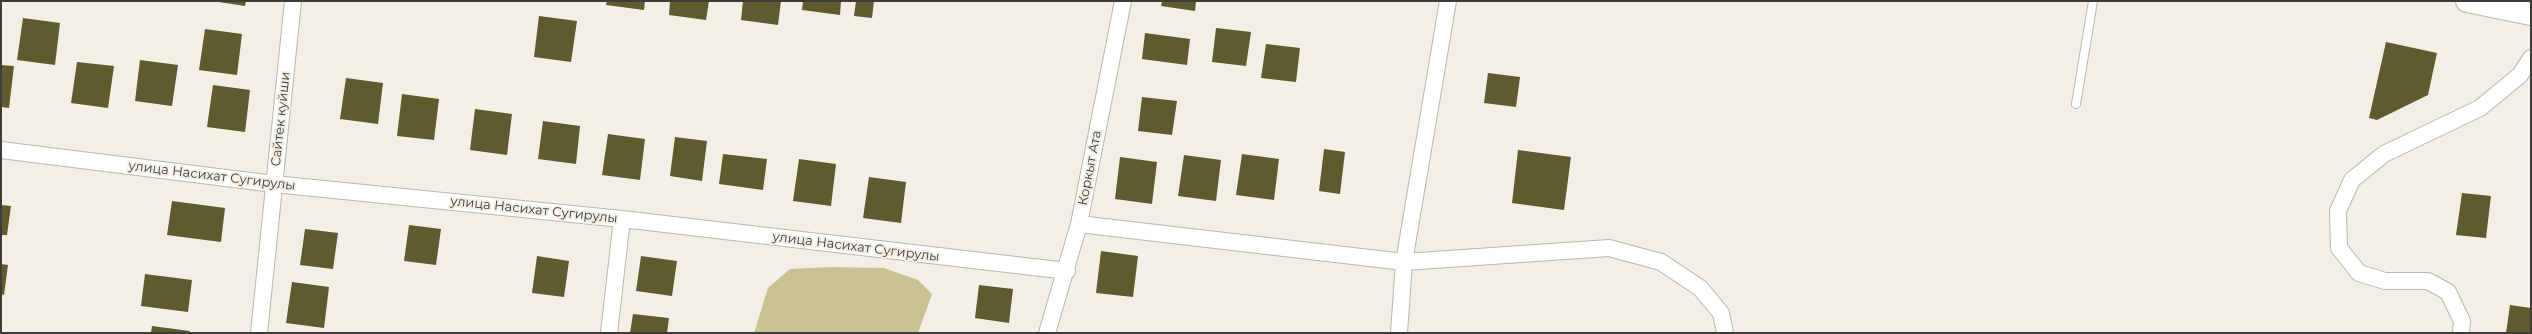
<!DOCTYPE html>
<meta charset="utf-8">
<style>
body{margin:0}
#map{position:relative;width:2532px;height:334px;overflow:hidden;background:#f2f0e6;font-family:Montserrat,sans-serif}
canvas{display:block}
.frame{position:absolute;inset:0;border:2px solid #3d3c38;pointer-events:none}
</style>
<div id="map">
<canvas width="2532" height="334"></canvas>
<div class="frame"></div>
</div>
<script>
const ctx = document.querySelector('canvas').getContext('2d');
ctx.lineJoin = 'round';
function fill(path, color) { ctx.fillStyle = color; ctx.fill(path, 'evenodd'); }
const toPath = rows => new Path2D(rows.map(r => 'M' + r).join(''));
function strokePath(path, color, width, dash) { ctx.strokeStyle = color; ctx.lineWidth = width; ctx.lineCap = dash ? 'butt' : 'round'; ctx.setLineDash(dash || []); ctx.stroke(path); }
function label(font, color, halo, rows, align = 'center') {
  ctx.font = font + ' Montserrat,sans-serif'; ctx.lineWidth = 4; ctx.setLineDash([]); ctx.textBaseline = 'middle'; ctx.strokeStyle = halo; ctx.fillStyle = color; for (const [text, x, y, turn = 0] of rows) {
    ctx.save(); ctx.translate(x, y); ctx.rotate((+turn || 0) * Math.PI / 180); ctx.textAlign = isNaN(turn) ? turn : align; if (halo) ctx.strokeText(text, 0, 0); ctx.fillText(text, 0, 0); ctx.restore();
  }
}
fill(toPath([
 [830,267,884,268,918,280,932,294,918,333,754,333,768,288,790,269]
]), '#c8c294');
fill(toPath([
 [212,1,246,1,245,6],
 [607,1,645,1,644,10,606,5],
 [670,1,709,1,706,20,669,15],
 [743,1,781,1,778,25,741,20],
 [803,1,841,1,840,15,802,10],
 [856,1,874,1,872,18,854,16],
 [1162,1,1196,1,1195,11,1161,6],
 [539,16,577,21,571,62,534,57],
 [23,18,60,23,55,65,17,60],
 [1216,28,1251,32,1246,66,1212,62],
 [205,29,242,34,237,75,199,70],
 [1145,33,1190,39,1187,65,1142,59],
 [2386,42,2437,53,2428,95,2377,120,2369,118],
 [1266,44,1300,48,1296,82,1261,78],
 [140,60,178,65,172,106,135,101],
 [77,62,114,66,108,108,71,103],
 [1,65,14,66,9,108,1,107],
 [1488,73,1520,77,1516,107,1484,103],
 [346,78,383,83,378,124,340,119],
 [213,85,250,90,245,132,207,127],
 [402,94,439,99,434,140,397,136],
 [1142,97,1177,101,1172,135,1138,131],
 [475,109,512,114,507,155,470,150],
 [543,121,580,126,576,164,538,159],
 [608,134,645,139,640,180,602,175],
 [675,137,707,141,702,181,670,176],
 [1324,149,1345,152,1340,194,1319,191],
 [1518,150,1571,157,1564,210,1512,203],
 [723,154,767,159,763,190,719,184],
 [1242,154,1279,159,1274,200,1236,195],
 [1184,155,1221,160,1216,201,1178,196],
 [1120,157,1157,162,1152,204,1115,199],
 [799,159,836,164,831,206,793,201],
 [869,177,906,182,901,223,863,218],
 [2462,193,2491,196,2486,238,2456,235],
 [172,201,225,208,221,242,167,235],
 [1,205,11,206,7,235,1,235],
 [409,225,441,229,436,265,404,261],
 [305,229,338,233,333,269,300,265],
 [1101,251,1138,256,1133,297,1096,293],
 [537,256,569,261,564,297,532,293],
 [641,256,677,261,672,296,636,291],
 [1,264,8,265,4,295,1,294],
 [145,274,192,280,188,312,141,306],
 [292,282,329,287,324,328,286,323],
 [979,285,1013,289,1009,323,975,318],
 [2510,305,2531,308,2531,333,2506,333],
 [633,314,669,318,667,333,630,333],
 [152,326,190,331,189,333,151,333]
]), '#605a2f');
const service = toPath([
 [2076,104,2093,1]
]);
const minor = toPath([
 [1,150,274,184,622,219,1067,271],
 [1079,224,1404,262,1609,248,1661,262,1700,288,1721,313,1725,333],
 [259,333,293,1],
 [609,333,622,219],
 [1047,333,1079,224,1123,1],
 [1399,333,1404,262,1448,1],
 [2461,333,2462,321,2448,292,2428,281,2385,281,2359,273,2339,248,2338,211,2352,180,2384,154,2480,108,2520,75,2531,58]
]);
const secondary = toPath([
 [2467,1,2531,14]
]);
strokePath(service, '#b8b7ad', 10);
strokePath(minor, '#b8b7ad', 18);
strokePath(secondary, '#b8b7ad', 24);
strokePath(service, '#fff', 8);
strokePath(minor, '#fff', 16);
strokePath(secondary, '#fff', 22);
label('13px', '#3d3c38', '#f2f0e6', [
 ["Сайтек куйши",281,119,-84],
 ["Коркыт Ата",1090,168,-79],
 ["улица Насихат Сугирулы",212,176,7],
 ["улица Насихат Сугирулы",534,210,6],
 ["улица Насихат Сугирулы",856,247,7]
]);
</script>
